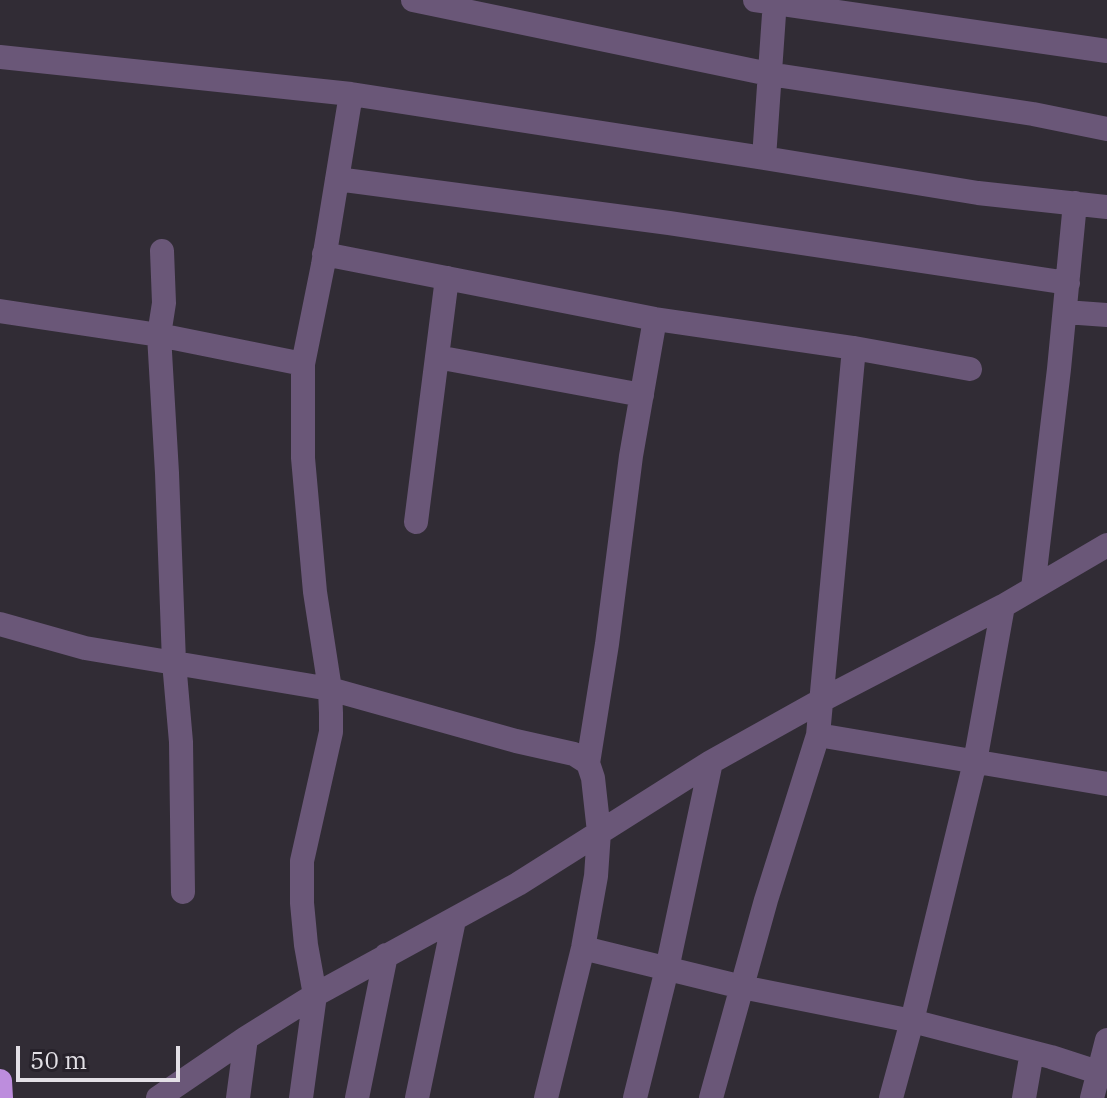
<!DOCTYPE html>
<style>
body{margin:0}
#map{position:relative;width:1107px;height:1098px;overflow:hidden;background:#312c35;font-family:"IBM Plex Serif",serif}
canvas{display:block}
.scale{position:absolute;left:16px;top:1046px;width:164px;height:36px;box-sizing:border-box;border:4px solid #e3e0e6;border-top:0;padding-left:10px;font-size:24px;line-height:28px;white-space:nowrap;color:#e3e0e6;-webkit-text-stroke:6px #27222b;paint-order:stroke}
</style>
<div id="map">
<canvas width="1107" height="1098"></canvas>
<div class="scale">50 m</div>
</div>
<script>
const ctx = document.querySelector('canvas').getContext('2d');
ctx.lineJoin = 'round';
const toPath = rows => new Path2D(rows.map(r => 'M' + r).join(''));
function strokePath(path, color, width, dash) { ctx.strokeStyle = color; ctx.lineWidth = width; ctx.lineCap = dash ? 'butt' : 'round'; ctx.setLineDash(dash || []); ctx.stroke(path); }
strokePath(toPath([
 [413,0,769,74,1033,114,1107,129],
 [755,0,1107,51],
 [775,0,764,158,978,193,1107,207],
 [0,57,351,94,764,158],
 [337,179,669,223,1068,283],
 [162,251,164,303,159,335,167,473,174,662,181,742,183,892],
 [324,254,655,319,854,348,970,369],
 [0,311,159,335,303,364],
 [1065,312,1107,315],
 [437,357,642,395],
 [416,522,447,278],
 [1033,588,1059,369,1075,203],
 [0,624,85,648,330,689,516,741,574,754,588,763,593,778,599,832,596,876,583,948,546,1098],
 [818,735,1107,784],
 [588,763,607,644,631,456,655,319],
 [583,948,742,987,912,1021,1051,1057,1107,1075],
 [158,1098,246,1038,315,995,518,884,711,762,822,700,1003,606,1107,545],
 [238,1098,246,1038],
 [301,1098,315,995,306,945,302,903,302,861,331,732,331,713,330,689,315,592,303,458,303,364,323,265,351,94],
 [357,1098,386,955],
 [417,1098,454,920],
 [635,1098,667,969,711,762],
 [711,1098,766,900,818,735,854,348],
 [891,1098,912,1021,975,762,1003,606],
 [1024,1098,1032,1052],
 [1092,1098,1107,1040]
]), '#6a5778', 24);
strokePath(toPath([
 [0,1081,1,1098]
]), '#bd8ddd', 24);
</script>
